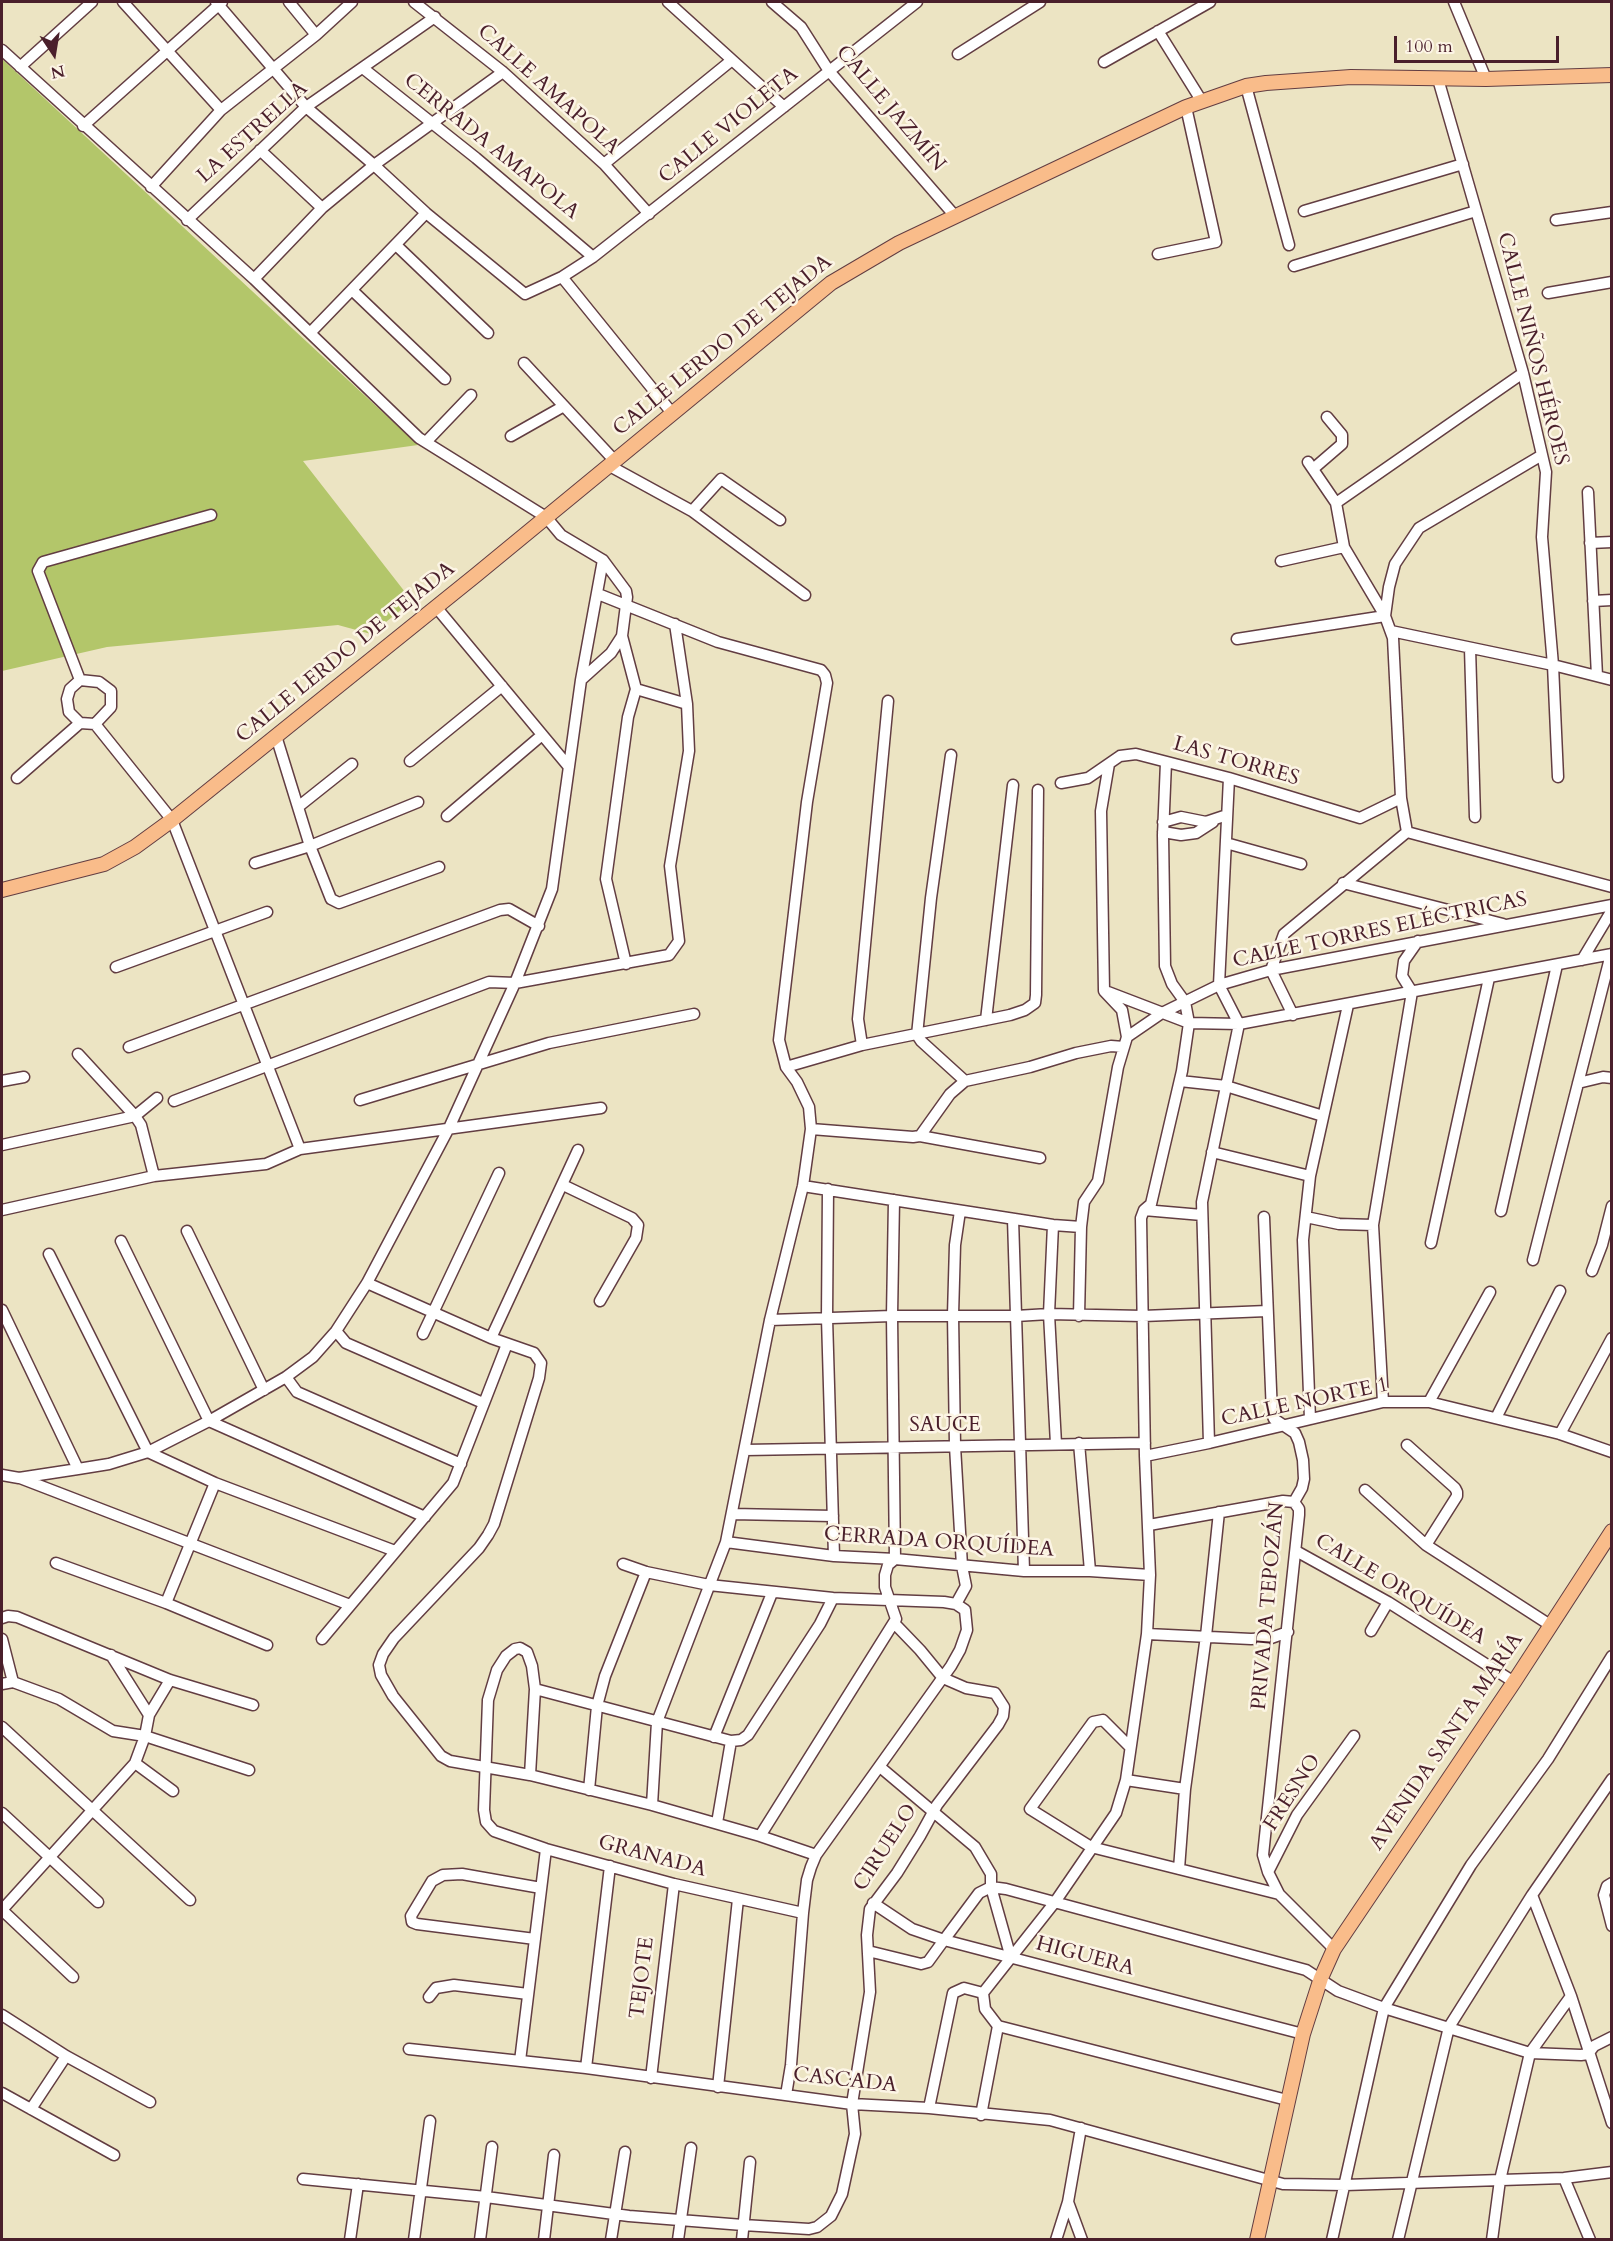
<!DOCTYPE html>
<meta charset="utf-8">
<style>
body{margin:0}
#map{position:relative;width:1613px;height:2241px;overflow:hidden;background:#ece4c3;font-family:Cardo,serif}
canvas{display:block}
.frame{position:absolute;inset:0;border:3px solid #4a1f2b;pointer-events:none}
.north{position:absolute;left:24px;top:24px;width:60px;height:60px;-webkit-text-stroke:4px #fcf5e5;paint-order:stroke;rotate:168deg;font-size:16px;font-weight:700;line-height:24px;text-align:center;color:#4a1f2b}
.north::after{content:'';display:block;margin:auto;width:21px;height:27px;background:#4a1f2b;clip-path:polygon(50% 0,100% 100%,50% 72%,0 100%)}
.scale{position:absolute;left:1394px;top:36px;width:165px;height:27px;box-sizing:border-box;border:3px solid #4a1f2b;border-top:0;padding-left:8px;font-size:18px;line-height:21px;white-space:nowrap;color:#4a1f2b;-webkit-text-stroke:4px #fcf5e5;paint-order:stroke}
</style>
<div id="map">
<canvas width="1613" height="2241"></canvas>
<div class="frame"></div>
<div class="north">N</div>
<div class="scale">100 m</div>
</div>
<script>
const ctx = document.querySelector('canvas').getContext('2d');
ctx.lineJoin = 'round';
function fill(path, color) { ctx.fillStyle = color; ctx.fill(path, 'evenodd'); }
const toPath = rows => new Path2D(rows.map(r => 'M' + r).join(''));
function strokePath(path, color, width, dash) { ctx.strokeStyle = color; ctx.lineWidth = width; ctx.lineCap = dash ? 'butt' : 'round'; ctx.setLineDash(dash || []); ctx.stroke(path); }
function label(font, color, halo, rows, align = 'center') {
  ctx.font = font + ' Cardo,serif'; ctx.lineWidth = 5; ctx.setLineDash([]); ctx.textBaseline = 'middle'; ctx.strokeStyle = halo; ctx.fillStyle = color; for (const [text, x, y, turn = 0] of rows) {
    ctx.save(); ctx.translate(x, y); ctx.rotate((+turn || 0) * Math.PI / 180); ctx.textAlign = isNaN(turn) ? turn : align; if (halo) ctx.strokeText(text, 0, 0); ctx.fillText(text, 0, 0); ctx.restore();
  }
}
fill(toPath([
 [2,59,418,445,303,461,412,601,371,634,338,625,107,647,2,671]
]), '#b3c66a');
const minor = toPath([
 [123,2,221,110],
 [216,2,306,107,374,165,426,213,525,294,562,277,593,257,917,2],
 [289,2,316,35],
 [414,2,503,72,604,164,649,214],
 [668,2,784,107],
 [772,2,801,27,829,71,955,216],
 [1454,2,1486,79],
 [1158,31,1201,100],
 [2,50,254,279,419,438,546,517,561,535,603,560,626,591,627,597,622,636,611,653,581,680],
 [958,54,1040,2],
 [1104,62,1210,2],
 [20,67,92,2],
 [364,69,476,158,593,257],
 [1438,79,1523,373,1546,472,1542,537,1553,665,1558,777],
 [1246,86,1289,245],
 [83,126,222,2],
 [260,150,322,208],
 [604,164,732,60],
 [151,187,221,110,316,35,352,2],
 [1304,211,1463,164],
 [187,220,306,107,435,17],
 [1556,220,1612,212],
 [396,245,488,333],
 [1158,254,1216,242,1186,107],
 [1294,266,1476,211],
 [562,277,672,413],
 [254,279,322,208,374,165,503,72],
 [353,291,445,379],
 [1548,293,1612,282],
 [310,333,426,213],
 [524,363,614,460],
 [511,436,564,406],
 [426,442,471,395],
 [608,465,692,511,805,595],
 [1313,469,1342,444,1342,435,1327,417],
 [1588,492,1597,676],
 [1336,503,1523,373],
 [692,511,721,479,780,520],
 [1590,543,1612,542],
 [1281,561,1344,547],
 [598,594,718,642,821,670,825,675,827,683,807,802,779,1040,786,1067,797,1082,809,1107,811,1129,803,1186,770,1320,726,1542,657,1722,652,1805],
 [1593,601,1612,600],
 [436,607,569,767],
 [1391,631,1553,665,1612,680],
 [622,636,636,689,628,717,606,879,626,964],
 [1237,639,1385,616,1389,587,1395,564,1419,528,1542,455],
 [1470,648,1475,817],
 [80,680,70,689,67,699,69,712,80,723,95,724,111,707,111,691,99,682,80,680,38,571,43,562,211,515],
 [636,689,687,704],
 [95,724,172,820,300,1149],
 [276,736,310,846,331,899,339,903,439,867],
 [951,755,931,898,917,1035,921,1041,965,1081],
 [410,761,502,686],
 [17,778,80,723],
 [1061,783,1088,778,1120,756,1136,754,1229,778,1360,818,1401,798],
 [298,807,352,764],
 [447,816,542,735],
 [1163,822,1181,817,1206,822,1227,815],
 [1163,832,1181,835,1196,833,1213,822],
 [1407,832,1612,887],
 [1226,843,1301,864],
 [255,863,310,846,418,802],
 [1343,883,1503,924],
 [1582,960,1612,910],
 [116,967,267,912],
 [1108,992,1189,1023,1239,1024,1612,954],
 [1293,1015,1271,970,1284,934,1407,832,1401,798,1393,638,1385,616,1344,547,1336,503,1308,462],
 [986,1020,1013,785],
 [1127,1037,1162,1013,1219,985,1271,970,1612,905],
 [862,1045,858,1019,888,701],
 [129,1047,500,910,509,909,539,926],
 [78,1054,135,1116,141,1125,154,1176],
 [786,1067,862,1045,1010,1015,1025,1010,1035,1003,1036,995,1038,790],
 [2,1081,24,1077],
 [1180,1081,1226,1086,1323,1116],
 [1578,1083,1603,1077,1612,1078],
 [360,1100,549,1043,694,1014],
 [174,1101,489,982,515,983,669,955,679,941,670,866,689,751,687,704,675,624],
 [811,1129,913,1137,920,1136,950,1094,965,1081,1030,1067,1076,1053,1111,1046,1124,1047],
 [920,1136,1040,1158],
 [2,1145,135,1116,157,1098],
 [1212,1152,1310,1176],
 [563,1185,632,1218,638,1225,636,1238,600,1301],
 [803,1186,1053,1225,1081,1227],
 [828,1189,827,1318,834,1556],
 [2,1210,154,1176,266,1164,300,1149,601,1108],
 [1144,1210,1202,1215],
 [1501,1211,1557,965],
 [1264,1217,1272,1414,1274,1419,1295,1433,1299,1442,1303,1460,1304,1479,1302,1488,1294,1502,1299,1509,1299,1515,1263,1855,1268,1872,1279,1894,1334,1949],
 [1306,1217,1339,1224,1373,1225],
 [1013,1219,1024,1571],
 [1053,1225,1049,1314,1056,1444],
 [187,1231,264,1390],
 [121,1241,209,1421,425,1517],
 [1431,1243,1489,978],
 [49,1254,148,1452,215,1483,395,1551],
 [1533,1260,1611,954],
 [1592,1271,1602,1245,1612,1206],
 [367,1283,491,1338,534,1353,541,1363,539,1378,494,1524,488,1535,479,1548,394,1638,383,1654,379,1665,381,1675,393,1696,441,1756,450,1761,530,1775,652,1805,760,1836,816,1855],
 [2,1310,78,1469],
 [1079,1316,1081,1227,1084,1202,1098,1181,1118,1067,1127,1037,1122,1010,1104,991,1101,811,1109,764],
 [770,1320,892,1316,1016,1316,1049,1314,1143,1316,1267,1311],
 [336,1331,346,1343,483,1403],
 [423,1334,499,1173],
 [491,1338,578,1150],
 [286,1377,297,1392,461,1464],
 [1383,1402,1373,1225,1412,992,1402,976,1404,961,1418,941],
 [1429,1402,1490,1292],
 [1496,1418,1560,1291],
 [1310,1419,1303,1240,1310,1176,1348,1005],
 [1560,1434,1612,1338],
 [1079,1443,1090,1571],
 [1209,1443,1202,1202,1239,1024,1219,985,1229,778],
 [1407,1445,1455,1488,1457,1492,1457,1496,1426,1545],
 [745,1450,1145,1443],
 [1145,1456,1209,1443,1383,1402,1429,1402,1560,1434,1612,1452],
 [2,1475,19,1478,78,1469,109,1464,148,1452,209,1421,286,1377,313,1357,336,1331,367,1283,449,1128,515,983,552,889,581,680,603,560],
 [20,1478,350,1605],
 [1365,1490,1426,1545,1550,1625],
 [732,1514,833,1516],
 [1149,1525,1283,1501,1294,1502],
 [726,1542,834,1556,895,1559,1024,1571,1090,1571,1150,1575],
 [1296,1551,1388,1602,1514,1682],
 [56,1563,166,1603,267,1645],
 [623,1564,646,1572,709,1585,833,1598,944,1602,956,1604,965,1610,967,1630,960,1650,951,1666,816,1855,811,1867,807,1880,803,1913,791,2065,786,2095],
 [166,1603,215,1483],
 [956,1604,966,1586,962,1566,955,1446,953,1315,955,1245,960,1211],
 [2,1618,8,1616,17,1617,170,1680,253,1705],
 [1371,1631,1388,1602],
 [1147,1634,1251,1639,1271,1638,1288,1632],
 [2,1639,13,1682],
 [322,1639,453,1483,507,1344],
 [111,1655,149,1715],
 [170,1680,149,1715,145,1736,135,1763,173,1791],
 [2,1684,13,1682,59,1699,113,1731,145,1736,249,1770],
 [2,1727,190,1900],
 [714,1737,772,1593],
 [731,1741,535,1689,532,1666,527,1652,520,1648,515,1649,506,1656,497,1670,488,1700,484,1810,486,1822,494,1831,546,1849,674,1884,803,1913],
 [1130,1747,1103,1720,1093,1722,1030,1809,1091,1847,1279,1894],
 [880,1767,975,1847,991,1874,991,1887,1011,1958],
 [530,1775,535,1689],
 [1126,1780,1185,1789],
 [589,1790,597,1706,605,1676,646,1572],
 [2,1813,98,1902],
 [717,1823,731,1741,741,1740,748,1735,820,1624,833,1598],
 [760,1836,896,1619,885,1587,885,1575,888,1565,895,1559,892,1316,894,1200],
 [1179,1869,1185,1789,1206,1636,1219,1512],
 [1268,1872,1297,1815,1354,1736],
 [1612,1883,1607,1886,1604,1895,1612,1926],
 [1532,1895,1571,1996,1612,2123],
 [873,1903,912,1929,944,1940,979,1893,991,1887,1006,1889,1306,1970,1338,1991,1384,2008,1530,2053,1581,2055,1588,2054,1594,2046,1612,2037],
 [2,1910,135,1763],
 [2,1910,73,1977],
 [535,1939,417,1924,412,1922,411,1916,432,1881,443,1875,462,1874,541,1888],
 [868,1951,921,1964,928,1962,944,1940,1303,2034],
 [429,1997,436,1988,454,1985,528,1994],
 [2,2015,66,2056,150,2102],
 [998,2026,1287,2100],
 [409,2049,586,2068,852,2104,929,2108,1050,2120,1283,2184,1345,2185,1564,2178,1612,2172],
 [520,2061,546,1849],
 [586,2068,610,1866],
 [651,2078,674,1884],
 [718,2087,738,1899],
 [2,2093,114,2155],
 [929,2108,953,1993,964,1988,983,1993],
 [31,2109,66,2056],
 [981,2115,998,2026,985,2009,983,1993,1055,1902,1116,1813,1126,1780,1147,1634,1150,1575,1145,1456,1141,1218,1144,1210,1151,1204,1182,1071,1189,1023,1185,1002,1172,984,1165,966,1163,835,1166,762],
 [1564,2178,1590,2240],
 [303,2179,486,2197,629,2216,743,2225,809,2229,817,2227,831,2216,842,2194,855,2134,852,2104,870,1992,867,1935,870,1909,897,1873,920,1836,937,1805,998,1725,1003,1716,1004,1707,995,1693,966,1688,943,1678,920,1650,894,1623],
 [1068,2202,1082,2240],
 [350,2240,358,2184],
 [414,2240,430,2121],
 [480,2240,492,2147],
 [544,2240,554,2155],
 [611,2240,625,2152],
 [678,2240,691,2148],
 [742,2240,750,2162],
 [1056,2240,1068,2202,1081,2128],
 [1332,2240,1384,2008,1471,1865,1548,1759,1612,1656],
 [1398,2240,1449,2027,1532,1895,1612,1779],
 [1492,2240,1500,2180,1530,2053,1571,1996]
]);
const major = toPath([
 [2,890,104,864,135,847,172,820,476,575,831,283,899,243,1186,107,1246,86,1266,83,1351,77,1486,79,1612,75],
 [1257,2240,1303,2034,1321,1978,1334,1949,1514,1682,1612,1531]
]);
strokePath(minor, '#623d42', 13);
strokePath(major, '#623d42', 16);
strokePath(minor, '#fff', 10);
strokePath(major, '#f9bc8a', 14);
label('21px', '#4a1f2b', '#fcf5e5', [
 ["CALLE AMAPOLA",548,90,42],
 ["CALLE JAZMÍN",890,109,50],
 ["CALLE VIOLETA",729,126,-39],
 ["LA ESTRELLA",253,133,-42],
 ["CERRADA AMAPOLA",491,147,39],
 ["CALLE LERDO DE TEJADA",723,346,-39],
 ["CALLE NIÑOS HÉROES",1532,349,76],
 ["CALLE LERDO DE TEJADA",346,653,-39],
 ["LAS TORRES",1236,762,16],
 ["CALLE TORRES ELÉCTRICAS",1380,931,-12],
 ["CALLE NORTE 1",1305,1403,-12],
 ["SAUCE",945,1426],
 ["CERRADA ORQUÍDEA",939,1543,4],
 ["CALLE ORQUÍDEA",1400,1590,31],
 ["PRIVADA TEPOZÁN",1269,1606,-85],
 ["AVENIDA SANTA MARÍA",1447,1742,-56],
 ["FRESNO",1293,1793,-57],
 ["CIRUELO",886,1848,-57],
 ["GRANADA",652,1857,15],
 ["HIGUERA",1085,1957,15],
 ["TEJOTE",643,1978,-83],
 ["CASCADA",845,2081,6]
]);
</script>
